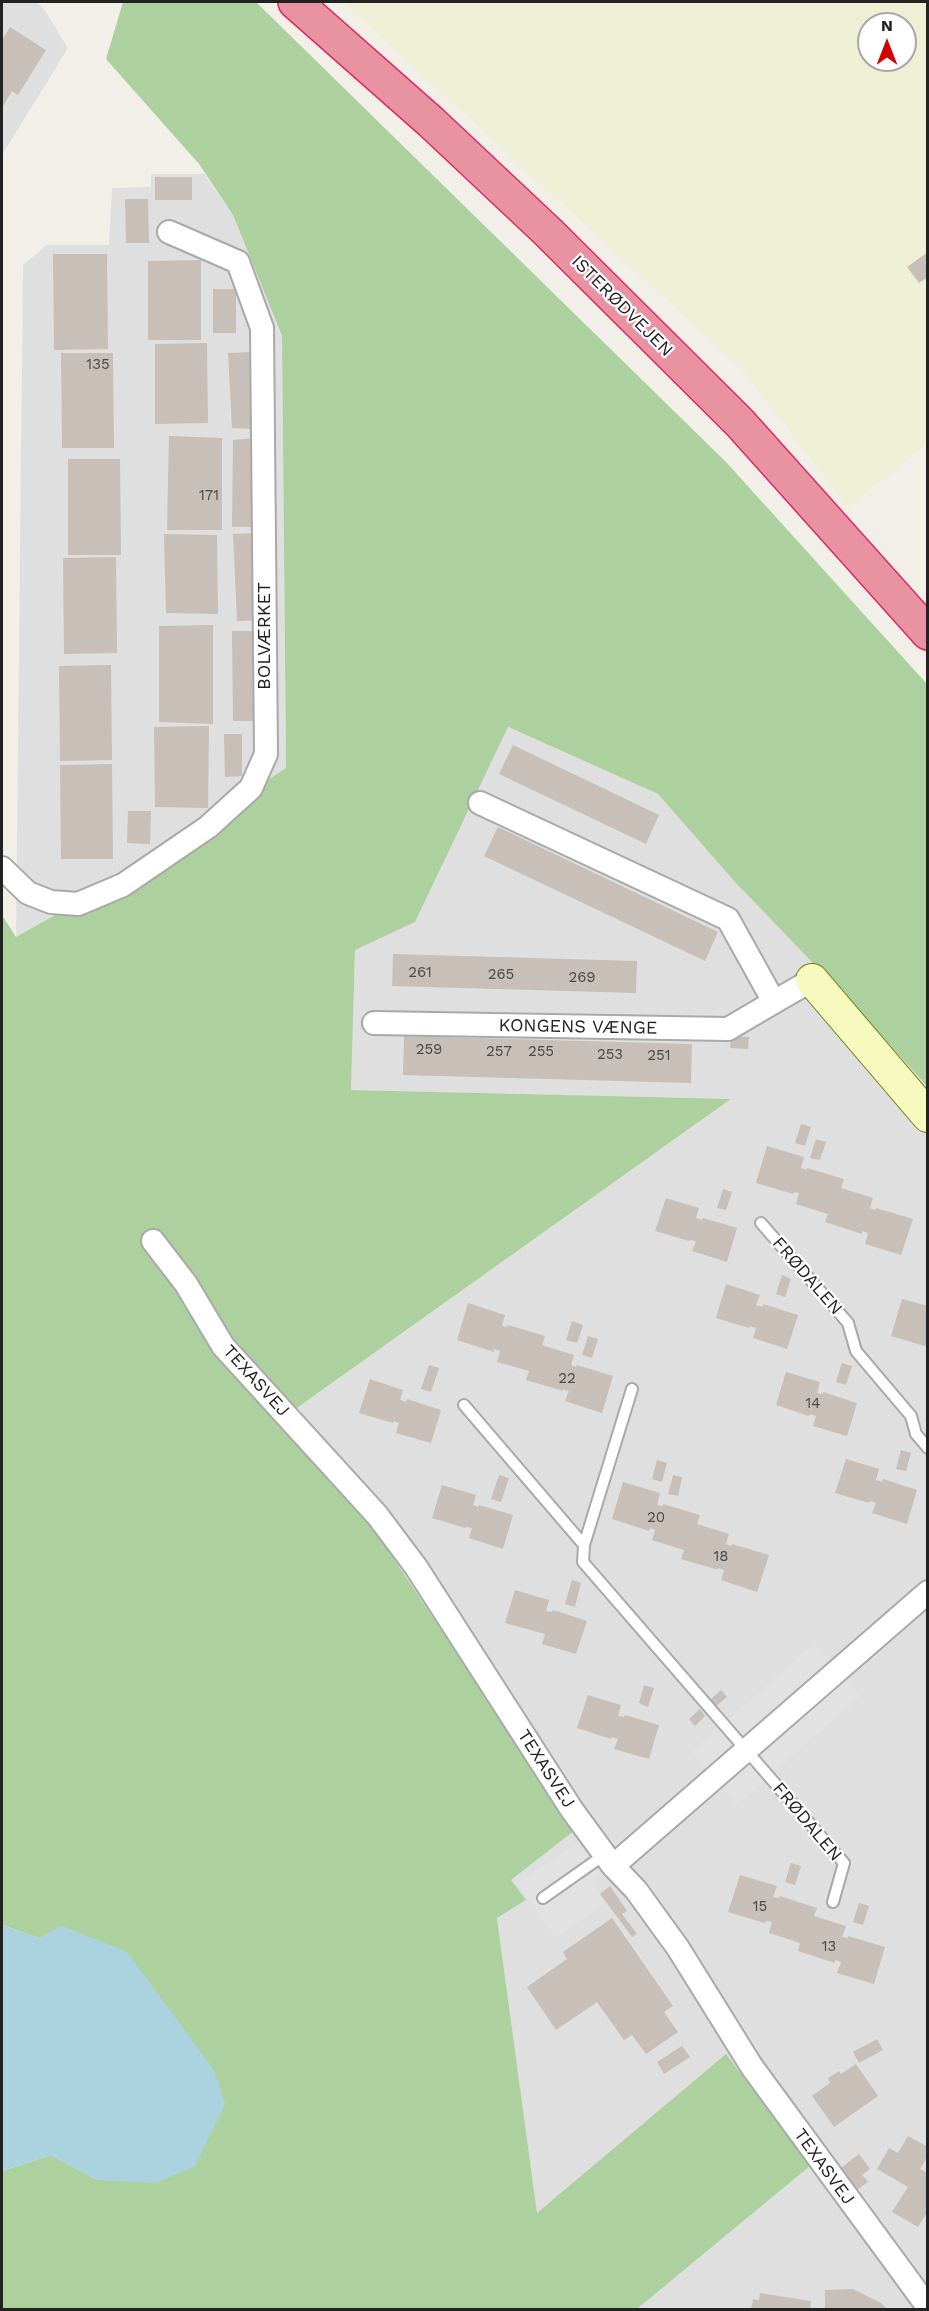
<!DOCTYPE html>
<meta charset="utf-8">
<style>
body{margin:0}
#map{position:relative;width:929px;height:2311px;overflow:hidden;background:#f2efe9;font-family:"Work Sans",sans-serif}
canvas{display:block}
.frame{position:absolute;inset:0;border:3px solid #222;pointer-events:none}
.north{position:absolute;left:857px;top:12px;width:60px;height:60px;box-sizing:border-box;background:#fff;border:2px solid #a7a7a7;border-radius:50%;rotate:0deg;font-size:16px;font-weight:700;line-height:24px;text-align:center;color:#222}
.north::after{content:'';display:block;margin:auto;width:21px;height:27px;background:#d40000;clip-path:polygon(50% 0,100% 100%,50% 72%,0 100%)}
</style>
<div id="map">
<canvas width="929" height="2311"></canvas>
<div class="frame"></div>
<div class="north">N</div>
</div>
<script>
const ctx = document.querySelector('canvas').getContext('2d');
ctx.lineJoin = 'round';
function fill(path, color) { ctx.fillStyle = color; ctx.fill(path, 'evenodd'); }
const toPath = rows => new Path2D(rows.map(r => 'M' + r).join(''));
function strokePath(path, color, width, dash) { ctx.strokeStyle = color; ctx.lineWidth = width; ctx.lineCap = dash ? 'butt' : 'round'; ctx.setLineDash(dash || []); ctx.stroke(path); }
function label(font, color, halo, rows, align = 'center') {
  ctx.font = font + ' "Work Sans",sans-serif'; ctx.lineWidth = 4.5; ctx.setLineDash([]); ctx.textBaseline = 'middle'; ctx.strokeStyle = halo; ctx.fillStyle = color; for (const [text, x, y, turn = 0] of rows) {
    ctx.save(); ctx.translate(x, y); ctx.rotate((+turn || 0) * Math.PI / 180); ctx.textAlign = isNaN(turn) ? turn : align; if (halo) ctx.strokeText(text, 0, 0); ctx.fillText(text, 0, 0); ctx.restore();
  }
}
fill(toPath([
 [2,2,36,2,44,9,68,48,2,155],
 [151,174,204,174,233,215,282,337,286,769,133,871,16,937,23,265,47,245,109,245,112,188,151,187],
 [507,727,658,794,734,881,857,1009,927,1086,927,2309,637,2309,810,2166,537,2214,497,1918,511,1880,294,1410,730,1100,351,1090,355,949,415,922]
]), '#e0dfdf');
fill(toPath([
 [343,2,927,2,927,444,848,507,741,368],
 [869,24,905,24,905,60,869,60]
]), '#eef0d5');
fill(toPath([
 [123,2,256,2,726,462,927,684,927,1086,857,1009,734,881,658,794,508,727,415,922,355,950,351,1090,731,1099,294,1410,575,1830,511,1880,526,1900,497,1918,537,2213,726,2054,810,2166,637,2309,2,2309,2,2171,51,2155,97,2180,39,1938,2,1925,2,915,16,937,133,871,286,768,282,336,233,215,199,164,106,59]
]), '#add19e');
fill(toPath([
 [814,1643,861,1696,737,1805,691,1752],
 [583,1838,606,1872,592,1882,606,1903,555,1938,518,1883]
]), '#e2e2e2');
fill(toPath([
 [2,1925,39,1938,62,1926,127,1952,214,2070,225,2104,195,2166,156,2183,97,2180,51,2155,2,2171]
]), '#aad3df');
fill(toPath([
 [10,27,46,50,18,95,12,91,2,108,2,40],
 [155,177,192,177,192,200,155,200],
 [125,199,148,199,149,243,126,243],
 [928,252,928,277,919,283,907,267],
 [53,254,107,254,108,349,54,350],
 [201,260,201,340,148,340,148,261],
 [213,289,236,289,236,333,213,333],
 [207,343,208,423,155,424,155,344],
 [252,352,254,429,232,428,228,353],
 [61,353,113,353,114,448,62,448],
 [169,436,222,438,222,530,167,530],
 [256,438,259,527,232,527,233,440],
 [68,459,120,459,121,555,68,555],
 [258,533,260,620,237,621,233,534],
 [164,534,217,535,218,614,166,613],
 [116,557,117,653,64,654,63,558],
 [213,625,213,724,159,722,159,626],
 [232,631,255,631,256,721,233,721],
 [111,665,112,760,60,761,59,666],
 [209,726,208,808,155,807,154,727],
 [224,734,242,734,242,776,225,777],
 [513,745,659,815,646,844,499,774],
 [112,764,113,859,61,859,60,765],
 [128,811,151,811,150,844,127,843],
 [498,827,718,932,705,961,484,856],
 [393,954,637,961,636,993,392,986],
 [404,1036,692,1044,691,1083,403,1075],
 [731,1036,749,1037,748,1049,730,1048],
 [801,1124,811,1127,805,1146,795,1143],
 [816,1139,826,1142,820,1160,810,1158],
 [767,1146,804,1157,801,1168,807,1170,807,1168,844,1179,841,1188,873,1198,870,1208,875,1210,876,1208,913,1219,901,1255,865,1244,868,1233,862,1231,862,1234,825,1222,828,1214,796,1204,799,1193,794,1192,793,1194,756,1183],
 [723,1189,732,1192,726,1210,717,1208],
 [666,1198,699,1208,696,1218,702,1220,703,1218,737,1228,727,1262,692,1251,696,1241,690,1240,689,1241,655,1231],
 [782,1275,791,1279,785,1297,776,1294],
 [726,1284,760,1295,756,1305,763,1307,763,1304,798,1315,787,1349,753,1338,756,1328,750,1326,749,1328,716,1318],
 [902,1299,928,1306,928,1347,891,1336],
 [468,1303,505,1315,502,1326,507,1327,508,1325,545,1336,542,1345,574,1355,571,1365,576,1367,577,1365,613,1376,602,1413,565,1401,569,1391,563,1389,563,1391,526,1380,529,1371,497,1362,500,1351,494,1349,494,1352,457,1340],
 [572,1321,583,1325,577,1343,566,1340],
 [588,1336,598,1339,592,1358,582,1355],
 [842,1363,852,1366,846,1385,836,1382],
 [429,1365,439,1368,431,1392,421,1389],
 [786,1372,820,1382,817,1393,822,1394,823,1392,857,1403,847,1436,813,1426,816,1416,810,1414,809,1416,776,1405],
 [370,1379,403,1390,400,1400,406,1402,407,1399,441,1410,431,1443,396,1433,399,1423,394,1421,393,1423,359,1413],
 [901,1450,911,1453,906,1471,896,1469],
 [846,1459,879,1469,876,1480,882,1482,883,1479,917,1490,907,1524,872,1513,876,1503,870,1501,869,1503,835,1493],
 [657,1460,667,1463,662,1482,652,1479],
 [499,1475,509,1478,501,1502,491,1499],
 [673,1475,682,1477,678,1496,668,1494],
 [623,1482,660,1493,657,1505,663,1506,663,1504,700,1515,697,1524,729,1534,726,1544,731,1546,732,1544,769,1555,757,1592,721,1580,724,1570,718,1568,718,1570,681,1559,684,1550,652,1540,655,1530,650,1528,649,1531,612,1519],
 [442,1485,476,1495,473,1505,478,1507,479,1505,513,1515,503,1549,469,1538,472,1528,466,1527,465,1528,432,1518],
 [572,1580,581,1583,575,1607,565,1604],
 [515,1590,549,1600,546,1611,552,1612,553,1610,587,1621,576,1654,542,1644,545,1634,505,1623],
 [644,1685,654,1688,648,1707,639,1703],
 [721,1690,727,1697,716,1706,710,1700],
 [588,1695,621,1705,618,1716,624,1717,625,1715,659,1725,649,1759,614,1749,618,1739,612,1737,611,1739,577,1728],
 [700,1709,705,1716,695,1726,689,1719],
 [791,1863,801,1866,795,1885,785,1882],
 [740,1875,777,1886,773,1897,779,1898,780,1896,817,1908,814,1916,846,1926,842,1937,848,1938,848,1936,885,1947,874,1984,837,1973,841,1962,835,1960,835,1963,798,1951,800,1943,769,1933,772,1922,766,1921,765,1923,728,1912],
 [610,1886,627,1911,622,1914,637,1934,632,1937,600,1894],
 [859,1903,869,1906,863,1925,853,1922],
 [612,1918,673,2006,664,2012,678,2032,646,2054,632,2035,624,2040,597,2002,556,2030,527,1987,567,1959,563,1952],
 [877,2039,883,2050,859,2063,853,2052],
 [682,2046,690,2057,664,2074,657,2062],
 [856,2064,878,2096,834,2127,812,2096,830,2083,828,2078,839,2071,841,2074],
 [908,2136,928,2147,928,2155,920,2169,928,2173,928,2211,918,2227,892,2212,908,2187,877,2169,889,2148,898,2153],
 [859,2154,870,2169,862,2175,868,2182,853,2193,837,2171],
 [853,2289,881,2303,888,2310,825,2310,825,2290],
 [760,2293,811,2301,810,2310,751,2310,753,2299,759,2300]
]), '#c7bfb8');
const lane = toPath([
 [761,1223,848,1323,856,1351,911,1416,916,1434,928,1448],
 [464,1405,584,1545,583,1562,844,1863,833,1902],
 [584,1545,632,1389],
 [543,1898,604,1855]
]);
const street = toPath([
 [480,803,728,919,774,1002,812,980],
 [2,868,28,893,51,902,78,904,123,885,208,827,251,788,266,754,262,328,238,262,169,232],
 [374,1023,728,1029,774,1002],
 [153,1241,186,1284,223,1346,377,1515,416,1567,572,1810,613,1866,636,1890,678,1948,752,2067,928,2307],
 [613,1866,928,1592]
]);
const secondary = toPath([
 [812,980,928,1116]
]);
const highway = toPath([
 [295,2,431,122,548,232,740,423,928,633]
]);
strokePath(lane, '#a9a9a9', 14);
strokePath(street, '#a9a9a9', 26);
strokePath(secondary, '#707d05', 34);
strokePath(highway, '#dc2a67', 36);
strokePath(lane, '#fff', 10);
strokePath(street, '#fff', 22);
strokePath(secondary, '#f7fabf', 32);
strokePath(highway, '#e892a2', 33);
label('15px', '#4b4948', null, [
 ["135",98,365],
 ["171",209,496],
 ["261",420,973],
 ["265",501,975],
 ["269",582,978],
 ["259",429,1050],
 ["257",499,1052],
 ["255",541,1052],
 ["253",610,1055],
 ["251",659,1056],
 ["22",567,1379],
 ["14",813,1404],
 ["20",656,1518],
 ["18",721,1557],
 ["15",760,1907],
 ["13",829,1947]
]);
label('18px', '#222', '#fff', [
 ["ISTERØDVEJEN",622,306,45],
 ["BOLVÆRKET",265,636,-90],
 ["KONGENS VÆNGE",578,1027,1],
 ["FRØDALEN",807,1276,49],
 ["TEXASVEJ",256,1381,48],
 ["TEXASVEJ",546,1769,57],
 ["FRØDALEN",807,1822,50],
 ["TEXASVEJ",824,2167,54]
]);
</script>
